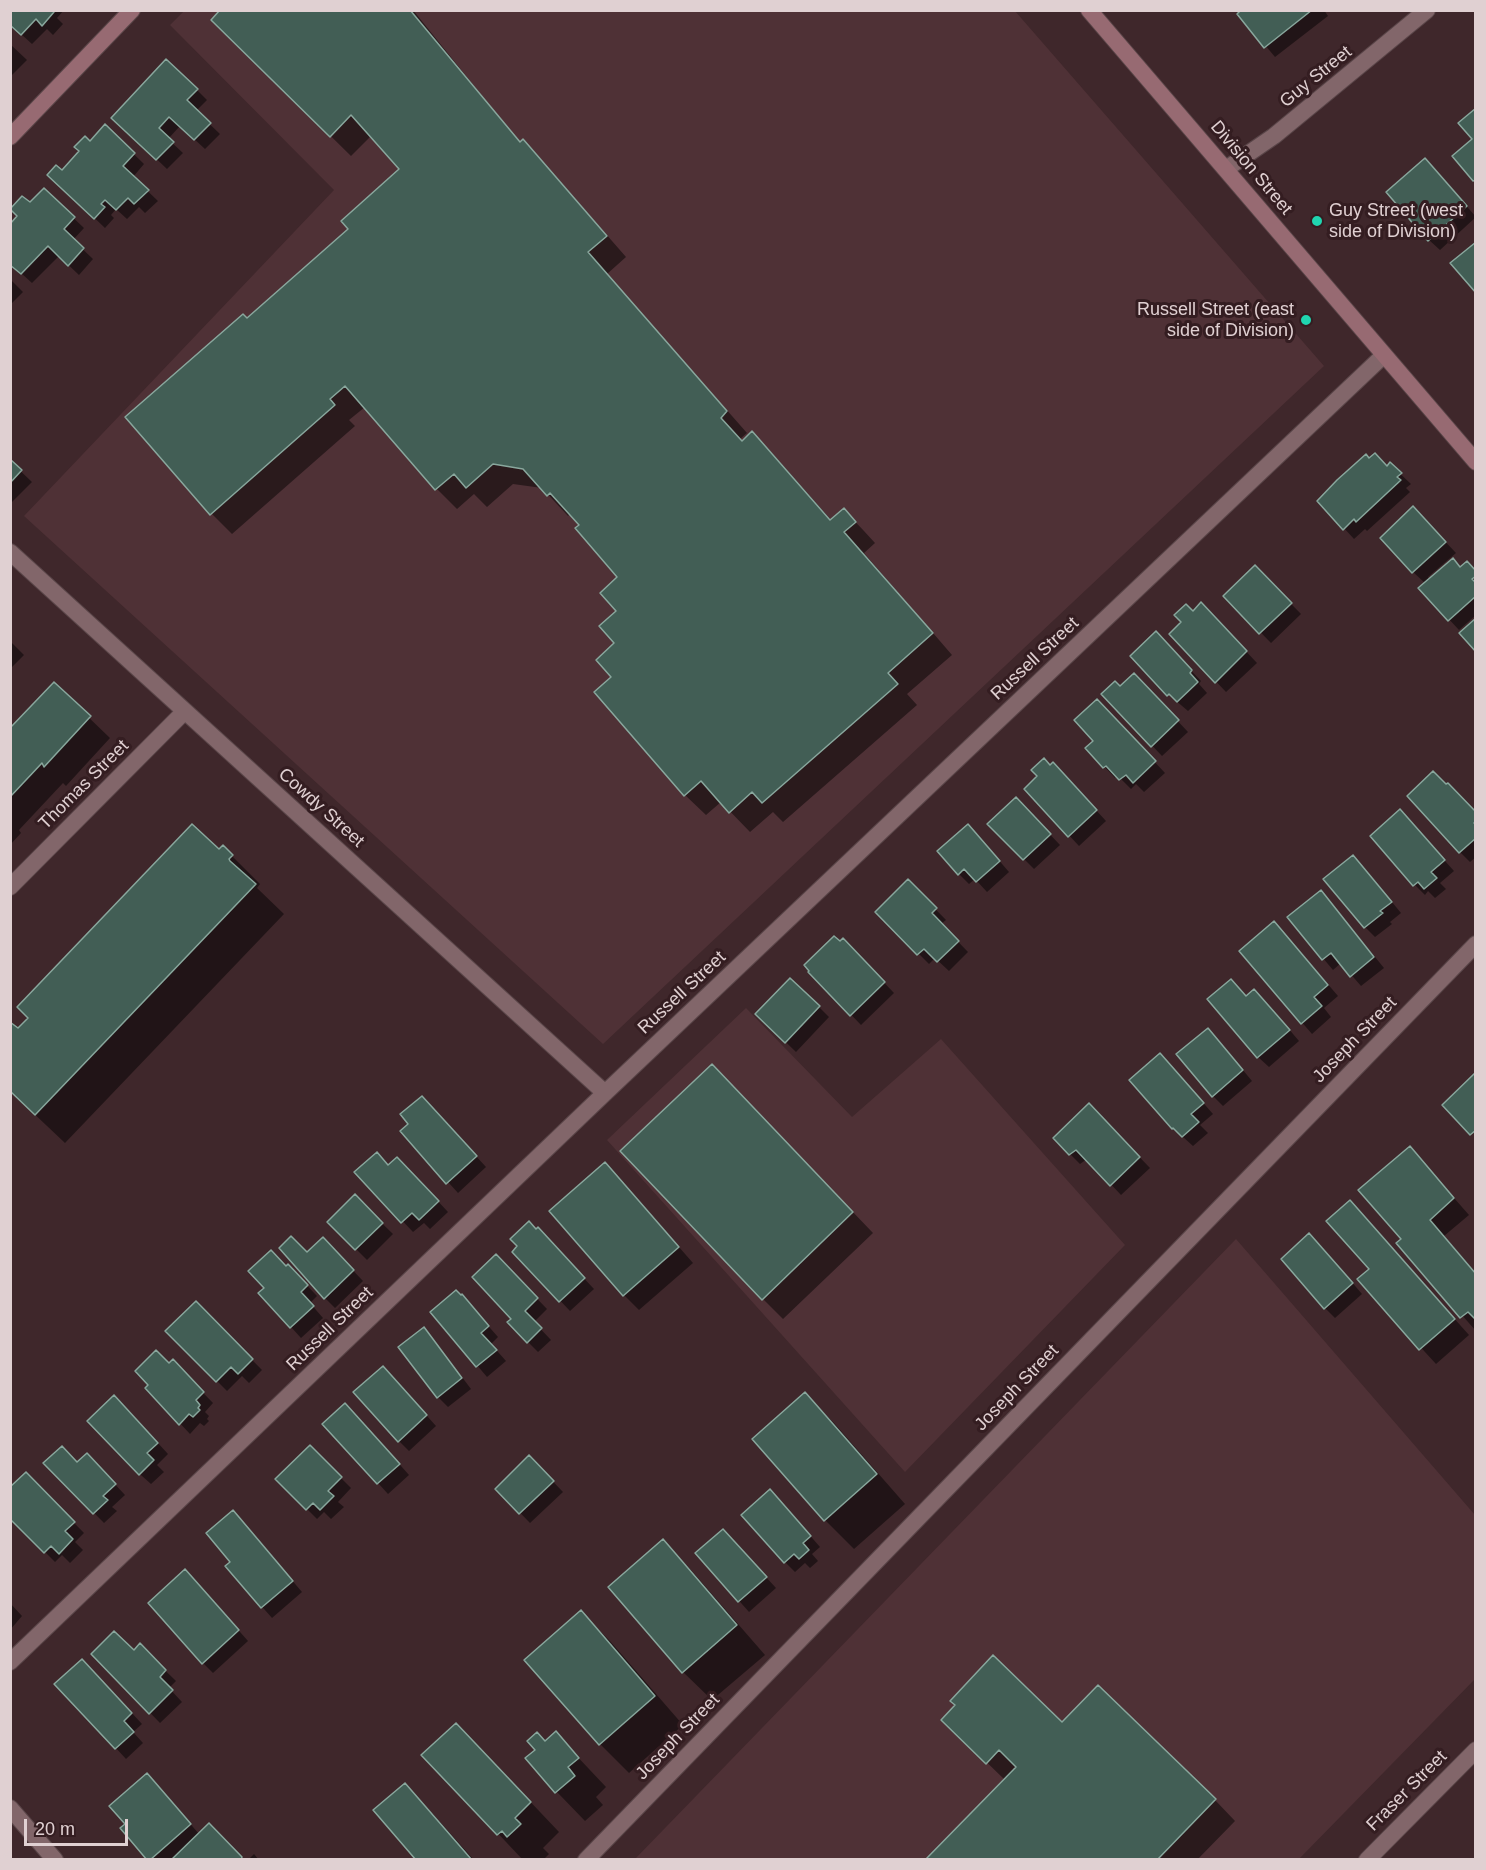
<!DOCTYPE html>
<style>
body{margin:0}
#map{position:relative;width:1486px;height:1870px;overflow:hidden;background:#3f272b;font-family:Arial,sans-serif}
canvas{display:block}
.frame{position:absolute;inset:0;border:12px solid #e0d0d2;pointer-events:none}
.scale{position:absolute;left:24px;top:1819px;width:104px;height:27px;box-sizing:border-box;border:3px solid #e0d0d2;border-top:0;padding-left:8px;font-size:18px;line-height:21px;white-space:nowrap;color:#e0d0d2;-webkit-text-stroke:4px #341d21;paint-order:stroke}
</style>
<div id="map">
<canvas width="1486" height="1870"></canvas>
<div class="frame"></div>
<div class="scale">20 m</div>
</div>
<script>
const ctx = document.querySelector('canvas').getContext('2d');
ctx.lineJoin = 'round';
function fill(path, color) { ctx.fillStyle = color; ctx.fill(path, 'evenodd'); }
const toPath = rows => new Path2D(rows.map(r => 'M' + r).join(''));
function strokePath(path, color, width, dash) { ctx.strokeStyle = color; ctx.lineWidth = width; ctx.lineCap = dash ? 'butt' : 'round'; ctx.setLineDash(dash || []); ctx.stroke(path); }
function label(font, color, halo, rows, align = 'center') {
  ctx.font = font + ' Arial,sans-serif'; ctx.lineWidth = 6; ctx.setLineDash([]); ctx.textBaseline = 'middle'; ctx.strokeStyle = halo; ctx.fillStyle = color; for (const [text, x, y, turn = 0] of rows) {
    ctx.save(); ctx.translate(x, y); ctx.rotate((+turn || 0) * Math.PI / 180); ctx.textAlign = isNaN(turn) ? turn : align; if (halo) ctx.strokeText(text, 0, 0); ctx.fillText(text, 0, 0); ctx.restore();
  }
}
fill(toPath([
 [184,11,1015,11,1324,366,603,1044,24,516,334,190,170,25],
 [746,1008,852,1117,941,1039,1125,1245,905,1472,607,1140],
 [1236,1239,1475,1515,1475,1679,1299,1859,634,1860]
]), '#4f3136');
fill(toPath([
 [10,10,64,10,57,18,63,24,53,35,47,29,32,44,10,24],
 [222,10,413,10,508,128,521,143,523,141,543,162,626,257,607,274,747,433,740,439,743,442,752,433,773,454,832,521,844,510,864,531,875,543,864,553,952,655,907,694,917,705,783,822,773,812,750,832,721,802,706,815,685,795,613,677,619,577,570,514,568,516,542,488,513,484,487,507,474,494,457,509,437,489,365,407,349,420,355,426,232,534,212,514,247,320,351,229,401,169,371,136,351,156,213,20],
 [1243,10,1324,10,1328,16,1275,57,1239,14],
 [10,44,27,60,10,77],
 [197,90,207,100,196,111,220,134,205,149,180,126,168,139,183,153,167,169,124,128],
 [105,126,144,164,133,177,158,201,145,213,139,207,127,219,116,209,111,215,114,218,105,228,60,185,62,172],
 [1435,170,1476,217,1440,250,1429,240],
 [44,190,84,228,73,240,93,259,79,275,59,256,32,283,10,263,30,204],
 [10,279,23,292,10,305],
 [1369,460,1387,467,1390,464,1411,484,1406,488,1410,492,1367,531,1365,529,1354,539,1319,501],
 [10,461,32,482,11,503,10,503],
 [1423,518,1456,553,1428,577,1430,580,1461,568,1476,572,1476,615,1459,630,1420,588,1426,584,1413,572],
 [1255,567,1301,614,1271,643,1225,596],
 [1211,614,1257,663,1226,692,1171,634],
 [1156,634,1201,681,1199,684,1207,693,1188,711,1168,694],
 [10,641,24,655,10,669],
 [54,684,110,738,66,786,63,783,19,830,21,833,10,845,10,731],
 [1144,685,1188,732,1162,756,1103,694],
 [1107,711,1165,773,1144,792,1136,784,1131,789,1117,775,1115,778,1087,748,1095,742],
 [1050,767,1063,774,1106,821,1079,846,1026,789],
 [1446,786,1476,813,1476,857,1470,862,1460,852],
 [1026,809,1060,845,1034,869,989,824],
 [1410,822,1454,871,1440,883,1446,889,1435,898,1428,891,1425,895,1415,885],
 [978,836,1009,872,987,892,975,879,969,884,959,874],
 [219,852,232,856,260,884,257,888,284,914,65,1143,10,1091],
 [1363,867,1401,913,1390,922,1392,924,1375,937,1365,927],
 [908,881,946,920,941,924,968,952,949,971,935,958,929,964,877,912],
 [1331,903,1384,968,1361,986,1341,963,1333,970,1289,918],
 [1284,933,1338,996,1324,1008,1331,1017,1312,1034,1241,952],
 [853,950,894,993,861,1025,810,972],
 [1247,998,1265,1001,1299,1041,1269,1067,1258,1057],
 [819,1007,829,1017,796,1052,757,1014],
 [1218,1040,1252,1081,1223,1106,1213,1096],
 [1170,1065,1213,1114,1200,1125,1208,1133,1193,1146,1173,1128],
 [732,1086,873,1233,783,1319,763,1299],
 [432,1108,486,1167,458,1193,402,1131],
 [1100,1116,1150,1168,1121,1195,1087,1159,1080,1164,1070,1154],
 [1410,1148,1469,1215,1444,1236,1476,1273,1476,1331,1398,1243,1403,1240],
 [408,1169,448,1212,430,1229,424,1223,413,1232,356,1172],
 [620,1180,693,1263,639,1310,624,1295],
 [355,1197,393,1234,367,1260,329,1222],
 [1350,1202,1469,1335,1436,1364,1359,1280,1371,1269],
 [537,1231,548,1240,594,1289,570,1311,514,1252],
 [323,1239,363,1281,335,1308,325,1298,307,1254],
 [1320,1245,1362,1294,1335,1318,1325,1308],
 [496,1256,547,1309,534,1322,551,1340,538,1352,509,1323,514,1319],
 [286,1268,298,1276,317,1296,310,1303,323,1318,301,1338,291,1327],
 [462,1296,498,1337,491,1344,506,1361,487,1377,432,1312],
 [196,1303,262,1370,249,1383,242,1376,227,1391,167,1331],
 [424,1329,434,1340,471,1389,448,1407,438,1397],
 [173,1362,213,1403,205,1412,209,1416,207,1419,209,1421,204,1426,200,1423,190,1434,147,1388],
 [393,1378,436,1426,409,1451,399,1441],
 [805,1394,834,1423,905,1504,854,1549,825,1520],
 [125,1407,168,1454,157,1465,164,1472,151,1484,133,1468],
 [356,1415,409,1475,388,1494,378,1483],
 [310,1447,351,1488,338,1502,344,1507,331,1519,324,1512,317,1519,277,1479],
 [45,1463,97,1465,125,1495,112,1507,117,1511,104,1523],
 [539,1467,563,1492,530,1523,497,1489],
 [26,1474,84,1533,75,1542,83,1550,70,1563,62,1555,55,1562,10,1517],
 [780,1501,820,1547,812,1554,818,1561,810,1568,805,1563,795,1572,785,1562],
 [243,1523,302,1592,272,1618,227,1567,232,1563],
 [663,1541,691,1570,765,1655,712,1700,683,1672],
 [733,1541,776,1588,749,1612,697,1553],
 [195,1581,248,1641,213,1673,203,1663],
 [10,1603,22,1616,10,1630],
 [581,1612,610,1641,683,1725,629,1773,600,1744],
 [140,1646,176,1681,169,1688,182,1702,160,1723,93,1654,134,1652],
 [93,1671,142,1724,133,1732,143,1743,126,1759,57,1684],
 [943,1720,1062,1724,1215,1800,1235,1821,1197,1860,927,1860,1005,1780],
 [556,1734,606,1787,596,1797,603,1805,585,1821,557,1792,527,1758],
 [485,1754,559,1832,543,1848,549,1854,543,1860,523,1860,424,1755],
 [157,1785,199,1834,209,1825,243,1860,149,1860],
 [405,1785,433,1814,474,1860,418,1860],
 [254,1854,259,1860,248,1860]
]), '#0007');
const building = toPath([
 [10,10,52,10,54,12,42,26,36,19,21,35,10,25,10,10],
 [220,10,410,10,520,142,523,139,607,236,588,252,727,411,721,418,742,441,752,431,830,520,844,508,856,522,844,532,933,633,888,673,898,684,762,803,752,792,729,813,701,781,684,796,594,692,611,677,596,660,614,643,599,626,616,611,600,593,617,577,575,528,579,525,550,493,547,496,523,469,493,464,466,488,454,474,435,490,345,386,330,399,335,405,210,515,125,417,243,314,247,318,348,229,341,221,399,169,351,115,330,137,211,20,220,10],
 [1241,10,1312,10,1264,48,1237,14,1241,10],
 [166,59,198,89,187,100,211,123,194,140,169,117,159,128,174,142,156,160,111,118,166,59],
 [1476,108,1476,180,1473,181,1452,156,1472,139,1458,123,1476,108],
 [105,124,135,153,123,166,149,190,134,204,128,198,116,210,105,200,101,204,105,207,94,219,47,175,56,165,62,170,79,151,74,147,85,136,90,141,105,124],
 [1425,158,1467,206,1428,241,1386,192,1425,158],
 [44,188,75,217,64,229,84,248,68,266,48,246,21,274,10,265,10,224,17,216,10,209,22,196,30,202,44,188],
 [1476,242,1476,293,1450,263,1476,242],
 [1375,453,1387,466,1390,462,1402,473,1397,477,1401,480,1356,522,1354,519,1343,530,1317,501,1337,480,1366,454,1369,458,1375,453],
 [10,459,22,470,10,483,10,459],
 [1413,506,1446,542,1412,573,1380,538,1413,506],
 [1453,558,1460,567,1467,561,1476,571,1476,576,1472,579,1476,583,1476,596,1448,621,1418,588,1453,558],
 [1255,565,1292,603,1259,634,1223,596,1255,565],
 [1201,602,1247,651,1215,683,1169,634,1181,622,1174,615,1186,604,1193,611,1201,602],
 [1476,618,1476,652,1459,633,1476,618],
 [1156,631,1192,670,1190,673,1198,682,1177,702,1169,694,1167,696,1130,656,1156,631],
 [1134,673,1179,720,1151,747,1101,694,1115,681,1120,686,1134,673],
 [54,682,91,716,44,767,42,763,10,797,10,728,54,682],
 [1097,699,1156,761,1133,783,1126,775,1119,780,1106,766,1103,768,1085,748,1093,741,1074,720,1097,699],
 [1044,758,1050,765,1053,762,1097,810,1068,837,1024,789,1037,776,1031,770,1044,758],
 [1433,771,1446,784,1448,783,1476,812,1476,821,1474,823,1476,825,1476,838,1459,853,1407,796,1433,771],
 [1016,797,1051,834,1023,860,987,824,1016,797],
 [1400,809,1445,860,1431,872,1437,878,1424,889,1418,882,1413,886,1370,836,1400,809],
 [192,824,219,849,223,845,233,855,229,859,230,861,256,884,35,1115,10,1091,10,1022,18,1028,28,1018,17,1007,192,824],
 [968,824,1000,861,976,882,964,869,958,875,937,851,968,824],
 [1353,855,1392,902,1380,911,1383,913,1364,928,1323,879,1353,855],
 [908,879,937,908,932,913,959,941,937,962,924,949,917,955,875,912,908,879],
 [1321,890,1374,957,1350,977,1331,953,1322,960,1287,917,1321,890],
 [1274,921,1328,985,1314,997,1322,1006,1301,1024,1239,951,1274,921],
 [834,936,840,941,843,938,885,982,850,1016,808,972,809,971,804,965,834,936],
 [790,978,820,1006,785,1043,755,1014,790,978],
 [1231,979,1246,996,1254,989,1290,1030,1257,1058,1207,999,1231,979],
 [1208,1028,1243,1070,1212,1097,1176,1054,1208,1028],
 [1160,1053,1204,1103,1191,1114,1199,1122,1182,1137,1173,1128,1172,1129,1129,1080,1160,1053],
 [712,1064,853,1212,762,1300,620,1151,712,1064],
 [1476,1072,1476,1130,1470,1135,1442,1105,1476,1072],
 [422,1096,477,1156,446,1184,400,1131,408,1124,400,1114,422,1096],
 [1089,1103,1140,1157,1110,1186,1076,1150,1069,1155,1053,1138,1089,1103],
 [1410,1146,1454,1198,1430,1220,1476,1274,1476,1320,1468,1312,1460,1318,1396,1243,1401,1239,1358,1190,1410,1146],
 [377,1152,388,1165,397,1157,439,1201,419,1220,412,1213,401,1223,354,1172,377,1152],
 [605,1162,679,1247,623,1296,549,1211,605,1162],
 [355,1194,383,1223,355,1250,327,1222,355,1194],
 [1350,1200,1455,1319,1419,1350,1357,1279,1369,1269,1326,1221,1350,1200],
 [529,1221,536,1229,538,1227,585,1278,559,1302,512,1252,517,1246,510,1239,529,1221],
 [1309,1233,1353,1283,1324,1309,1281,1259,1309,1233],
 [291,1236,307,1252,323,1237,354,1270,324,1299,279,1248,291,1236],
 [271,1250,286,1266,288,1264,308,1285,301,1292,314,1306,290,1328,258,1293,264,1288,248,1271,271,1250],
 [496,1254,538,1298,525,1311,542,1328,527,1343,507,1322,511,1319,472,1277,496,1254],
 [456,1290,461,1295,462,1294,489,1326,481,1333,497,1350,476,1367,430,1312,456,1290],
 [196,1301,253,1359,238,1374,231,1367,216,1382,165,1331,196,1301],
 [424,1327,462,1378,437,1398,398,1347,424,1327],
 [156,1350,169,1363,173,1359,204,1392,196,1400,200,1405,198,1408,200,1410,193,1417,189,1414,179,1425,145,1388,148,1385,135,1371,156,1350],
 [383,1366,427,1415,398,1442,353,1392,383,1366],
 [805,1392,877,1474,824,1521,752,1439,805,1392],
 [114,1395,158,1443,147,1453,154,1460,139,1475,87,1421,114,1395],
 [345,1403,400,1464,377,1484,322,1424,345,1403],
 [310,1445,342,1477,328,1491,334,1496,320,1510,313,1503,306,1510,275,1479,310,1445],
 [62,1446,77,1462,87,1453,116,1484,103,1496,108,1500,93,1514,43,1463,62,1446],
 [529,1455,554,1481,519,1514,495,1489,529,1455],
 [26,1472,75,1522,65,1531,73,1539,59,1554,51,1546,44,1553,10,1519,10,1487,26,1472],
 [770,1489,811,1536,803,1543,809,1550,799,1559,794,1554,784,1563,741,1515,770,1489],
 [233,1510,293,1581,261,1608,225,1566,230,1562,206,1533,233,1510],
 [723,1529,767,1577,738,1602,695,1553,723,1529],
 [663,1539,737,1625,682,1673,608,1587,663,1539],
 [185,1569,239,1630,202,1664,148,1603,185,1569],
 [581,1610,655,1696,599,1745,524,1660,581,1610],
 [114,1631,134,1650,140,1643,166,1670,160,1677,173,1690,149,1714,91,1654,114,1631],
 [993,1655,1062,1722,1098,1685,1216,1799,1157,1860,925,1860,1016,1767,999,1750,986,1764,941,1720,955,1705,950,1701,993,1655],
 [82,1659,132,1713,124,1721,134,1732,115,1749,54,1684,82,1659],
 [456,1723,531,1802,515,1818,521,1824,507,1837,502,1831,497,1835,421,1755,456,1723],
 [556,1731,579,1758,568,1767,575,1776,555,1793,525,1758,535,1750,527,1741,537,1732,545,1741,556,1731],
 [147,1773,191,1824,150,1860,147,1860,120,1828,125,1824,109,1806,147,1773],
 [405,1783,472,1860,416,1860,373,1810,405,1783],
 [209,1823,242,1857,241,1860,171,1860,209,1823]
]);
fill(building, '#425e55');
strokePath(building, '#89a79d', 1.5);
const minor = toPath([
 [1226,169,1274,136,1427,10],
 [10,552,605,1093],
 [10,887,185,711],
 [10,1662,605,1093,1383,356],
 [10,1808,55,1860],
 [586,1860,1476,944],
 [1367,1860,1476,1750]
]);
const secondary = toPath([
 [1089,10,1476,462],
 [10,137,132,10]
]);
strokePath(minor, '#594548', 18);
strokePath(secondary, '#594548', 18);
strokePath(minor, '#82666a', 16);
strokePath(secondary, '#976a72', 16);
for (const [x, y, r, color] of [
 [1317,221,6,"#20d5b0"],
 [1306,320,6,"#20d5b0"]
]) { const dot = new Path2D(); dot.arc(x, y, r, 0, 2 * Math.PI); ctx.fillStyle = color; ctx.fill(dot); strokePath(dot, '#341d21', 2); }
label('18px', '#e0d0d2', '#341d21', [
 ["Guy Street",1316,77,-39],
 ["Division Street",1251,168,50],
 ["Russell Street",1035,659,-43],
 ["Thomas Street",84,785,-45],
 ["Cowdy Street",321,808,42],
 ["Russell Street",682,993,-43],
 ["Joseph Street",1355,1040,-46],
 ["Russell Street",330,1329,-44],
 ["Joseph Street",1017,1388,-46],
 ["Joseph Street",678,1737,-46],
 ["Fraser Street",1407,1791,-45]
]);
label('18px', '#e0d0d2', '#341d21', [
 ["Guy Street (west",1329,211],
 ["side of Division)",1329,232],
 ["Russell Street (east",1294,310,"right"],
 ["side of Division)",1294,331,"right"]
], 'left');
</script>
